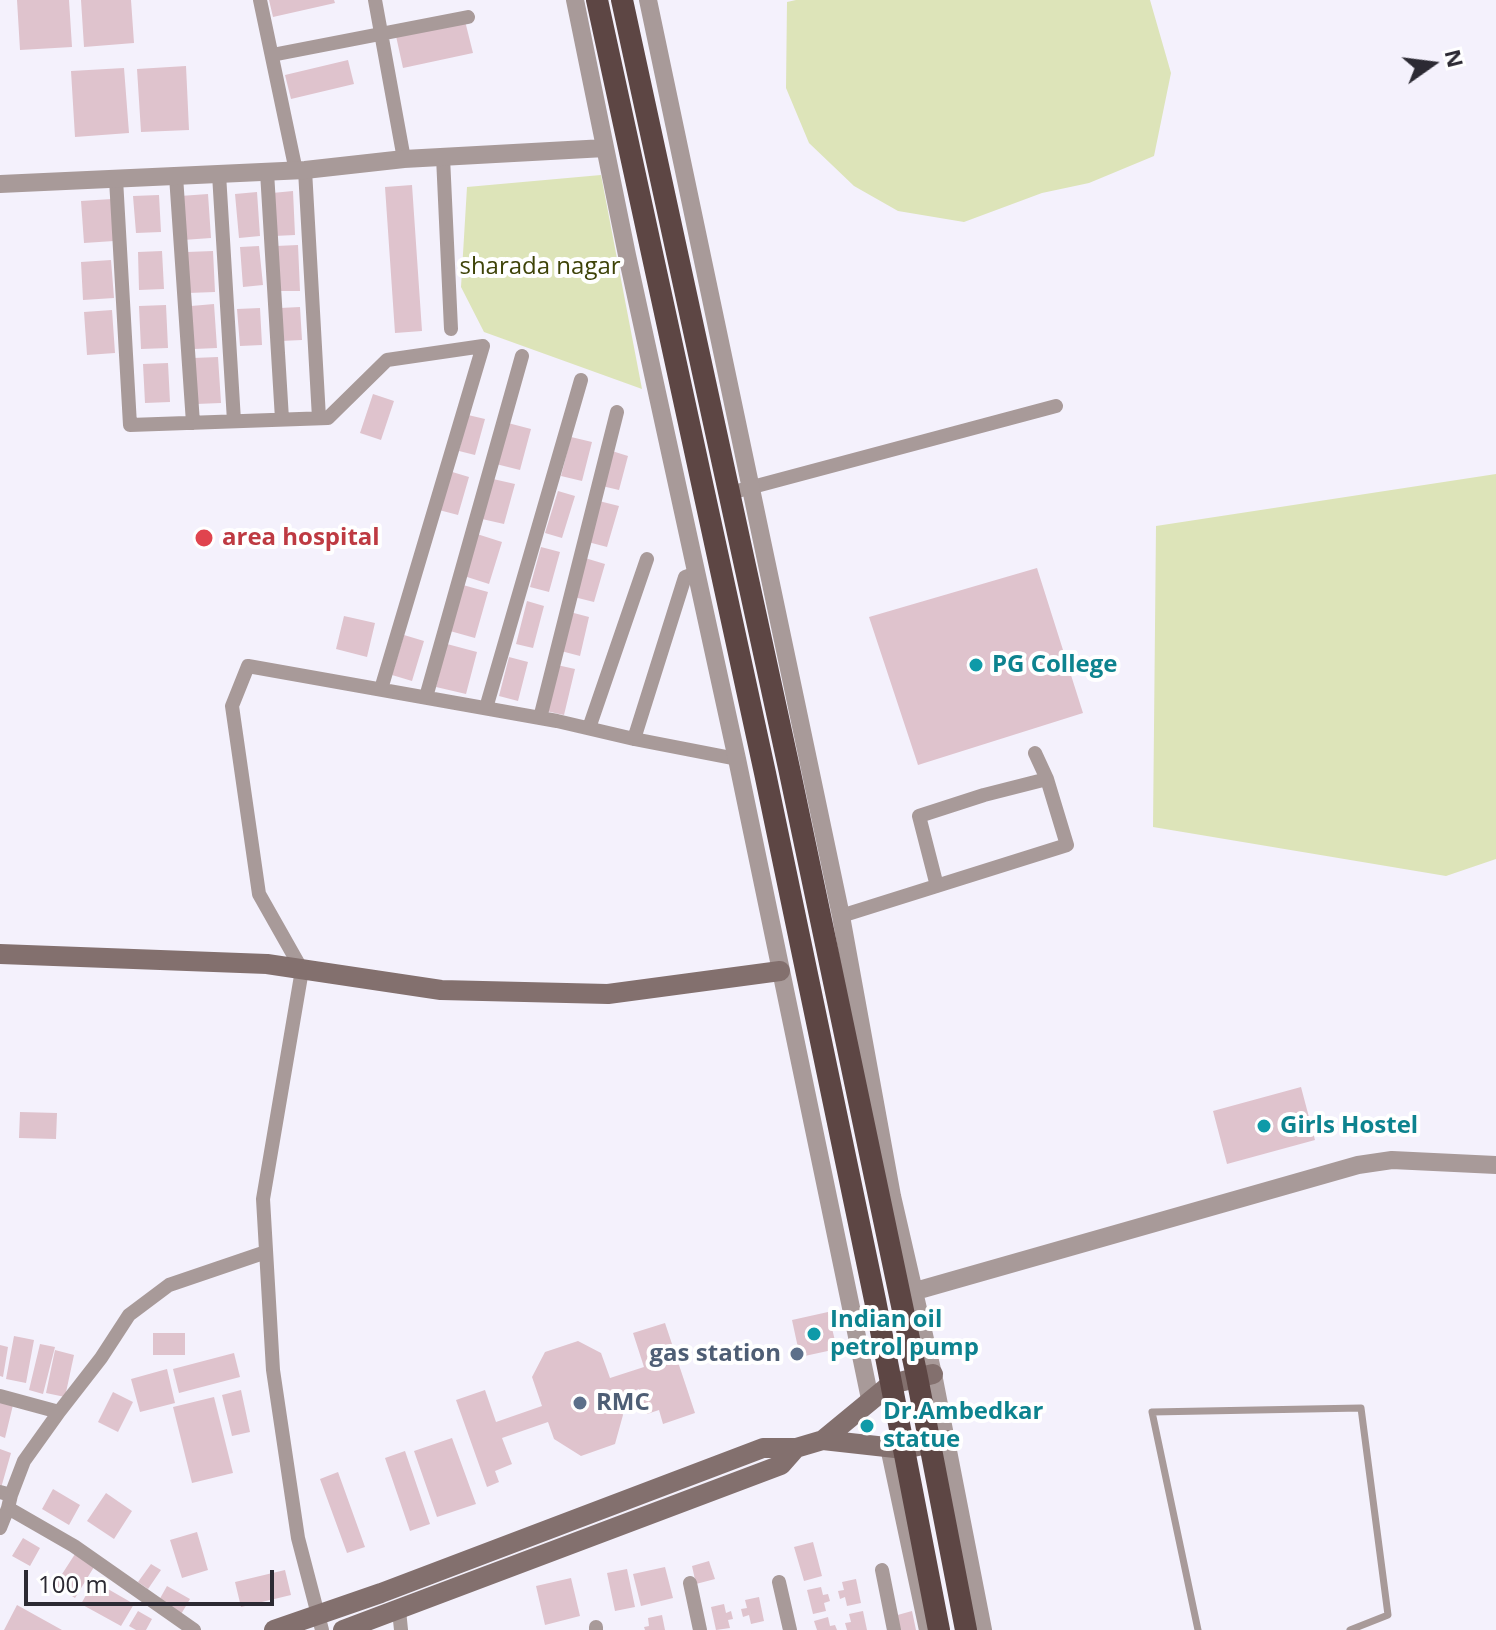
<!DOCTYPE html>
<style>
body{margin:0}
#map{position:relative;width:1496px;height:1630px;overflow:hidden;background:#f4f1fc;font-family:"Open Sans",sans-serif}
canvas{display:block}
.north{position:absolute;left:1392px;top:24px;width:80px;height:80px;-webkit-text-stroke:6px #fff;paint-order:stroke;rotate:76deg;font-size:22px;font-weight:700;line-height:32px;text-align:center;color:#2c2a33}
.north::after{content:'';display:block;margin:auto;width:28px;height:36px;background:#2c2a33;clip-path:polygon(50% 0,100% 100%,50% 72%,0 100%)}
.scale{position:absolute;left:24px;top:1570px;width:250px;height:36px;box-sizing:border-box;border:4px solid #2c2a33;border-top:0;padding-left:10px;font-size:24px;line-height:28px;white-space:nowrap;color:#2c2a33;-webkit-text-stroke:6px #fff;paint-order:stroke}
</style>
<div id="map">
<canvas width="1496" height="1630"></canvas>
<div class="north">N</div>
<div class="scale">100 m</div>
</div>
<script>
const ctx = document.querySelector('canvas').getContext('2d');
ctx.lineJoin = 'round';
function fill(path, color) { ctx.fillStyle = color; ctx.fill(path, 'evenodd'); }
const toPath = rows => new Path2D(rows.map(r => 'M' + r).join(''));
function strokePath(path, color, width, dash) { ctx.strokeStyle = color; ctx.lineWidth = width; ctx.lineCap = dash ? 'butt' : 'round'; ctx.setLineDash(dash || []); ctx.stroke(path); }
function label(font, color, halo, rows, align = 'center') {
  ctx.font = font + ' "Open Sans",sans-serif'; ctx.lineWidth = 8; ctx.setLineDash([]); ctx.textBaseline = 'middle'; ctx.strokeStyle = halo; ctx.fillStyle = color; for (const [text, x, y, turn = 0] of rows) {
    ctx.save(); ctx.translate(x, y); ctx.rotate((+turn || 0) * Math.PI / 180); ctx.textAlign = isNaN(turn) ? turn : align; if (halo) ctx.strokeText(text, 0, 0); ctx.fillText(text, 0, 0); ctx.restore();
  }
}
fill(toPath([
 [796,0,1150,0,1171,73,1154,156,1089,183,1042,193,964,222,898,211,854,186,809,143,786,88,787,2],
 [601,175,642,389,484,332,461,287,467,187],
 [1496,474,1496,859,1446,876,1153,827,1156,526]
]), '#dde4b9');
fill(toPath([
 [17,0,69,0,72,47,20,50],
 [81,0,131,0,134,43,84,47],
 [269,0,334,0,335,3,273,17],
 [465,21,473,53,403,68,396,36],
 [348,60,354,84,291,99,285,75],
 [186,66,189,130,141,132,137,69],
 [124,68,129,133,75,137,71,71],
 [412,185,422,331,395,333,385,187],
 [293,191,295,235,274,236,272,193],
 [257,192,260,236,239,238,235,194],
 [208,194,211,238,183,240,180,196],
 [159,195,161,232,136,233,133,196],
 [112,199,114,241,84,243,81,201],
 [298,245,300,291,278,291,276,246],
 [259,246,263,285,243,287,240,247],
 [162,251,164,289,139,290,138,252],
 [213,251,215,292,188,293,187,252],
 [111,260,114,298,83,300,81,262],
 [214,304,217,348,194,349,191,306],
 [166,305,168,348,141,349,139,306],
 [300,307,302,340,281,341,280,308],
 [260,308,262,345,240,346,237,309],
 [112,310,115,353,87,355,84,312],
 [218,357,221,403,196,404,193,358],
 [168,363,170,402,145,403,143,364],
 [373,394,394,401,381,440,360,433],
 [468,415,485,419,475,455,459,451],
 [508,423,531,429,520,470,496,464],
 [571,437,592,442,582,481,561,476],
 [612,451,628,456,619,490,602,486],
 [449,471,469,477,458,515,439,510],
 [493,479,515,484,504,524,482,519],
 [558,491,575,496,562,538,545,533],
 [599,501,619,506,607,547,588,542],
 [477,534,502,542,489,584,464,576],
 [541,547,560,552,549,592,530,587],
 [585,558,605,564,594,602,574,597],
 [1037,568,1083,713,918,765,869,617],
 [463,585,488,592,475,638,450,631],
 [527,601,544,606,533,648,516,644],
 [570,612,589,617,580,656,561,651],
 [344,616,375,623,367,657,336,649],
 [404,635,424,641,412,681,392,675],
 [447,644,477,652,466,694,436,687],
 [509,657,528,662,518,701,499,696],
 [557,665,575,669,564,715,546,711],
 [1301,1087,1315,1140,1227,1164,1213,1111],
 [20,1112,57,1113,56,1139,19,1138],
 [828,1312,837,1349,800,1357,792,1320],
 [665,1323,695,1413,663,1424,659,1410,647,1414,639,1389,617,1397,623,1415,615,1444,581,1456,554,1439,548,1422,502,1438,512,1464,495,1471,499,1482,487,1487,456,1400,485,1390,496,1422,542,1406,532,1377,545,1352,578,1341,601,1353,610,1378,644,1367,633,1333],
 [153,1333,185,1333,185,1355,153,1355],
 [14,1336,34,1340,26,1383,6,1379],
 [40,1344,55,1347,43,1394,29,1390],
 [0,1345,8,1347,3,1377,0,1376],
 [55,1350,74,1355,65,1397,46,1393],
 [234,1353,240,1377,179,1393,173,1369],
 [167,1369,175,1403,140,1412,131,1379],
 [241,1390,250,1432,232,1436,222,1395],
 [113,1392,133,1402,118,1432,98,1422],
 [214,1397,233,1473,192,1483,173,1407],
 [0,1402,13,1405,5,1438,0,1436],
 [452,1438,476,1504,437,1517,414,1451],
 [0,1449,11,1453,1,1488,0,1488],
 [405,1451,430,1524,410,1531,385,1458],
 [338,1472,365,1547,347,1553,320,1479],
 [53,1489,80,1505,69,1525,42,1509],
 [106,1493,132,1511,114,1539,87,1521],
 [197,1532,208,1570,182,1578,170,1540],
 [23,1538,40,1548,30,1566,12,1556],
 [813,1542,822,1576,804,1581,794,1547],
 [75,1554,94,1567,75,1598,55,1585],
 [709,1561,715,1579,696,1584,692,1566],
 [151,1564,161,1570,148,1589,138,1582],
 [665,1567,673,1598,641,1606,633,1574],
 [627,1569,635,1607,615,1611,607,1573],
 [285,1570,291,1595,241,1607,235,1582],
 [571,1578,580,1616,545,1625,536,1586],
 [856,1579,861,1603,847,1606,845,1597,840,1599,838,1591,844,1590,842,1582],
 [94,1581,134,1604,121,1626,81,1604],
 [167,1586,190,1599,180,1616,158,1602],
 [821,1587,823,1595,828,1594,830,1601,824,1603,826,1611,813,1614,807,1590],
 [759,1597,764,1621,751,1624,749,1615,743,1617,741,1609,747,1608,745,1600],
 [724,1604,726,1613,731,1611,733,1619,728,1620,730,1628,716,1630,711,1607],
 [17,1605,62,1630,4,1630],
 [138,1611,152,1619,146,1630,136,1630,129,1626],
 [863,1611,867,1630,847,1630,845,1623,851,1622,849,1614],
 [912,1611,916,1630,897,1630,894,1616],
 [662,1615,665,1630,645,1630,644,1627,649,1626,648,1618],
 [828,1617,830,1626,835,1625,837,1630,817,1630,814,1621]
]), '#dfc3cd');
strokePath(toPath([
 [1198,1630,1152,1412,1361,1408,1388,1615,1350,1630]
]), '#a89a99', 7);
strokePath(toPath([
 [260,0,296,171],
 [375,0,404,159],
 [272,55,468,17],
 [443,157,451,329],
 [305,170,319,418],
 [267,172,282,419],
 [219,174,234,421],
 [176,176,193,423],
 [116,179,130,425,328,418,387,360,483,346,381,689],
 [730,493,1056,406],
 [426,697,522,356],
 [486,708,581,380],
 [540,718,617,412],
 [589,728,647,559],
 [634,739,685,577,696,573],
 [937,886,919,816,984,795,1047,779],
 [841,916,1067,845,1047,779,1035,753],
 [0,1396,59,1412,24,1461,11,1495,0,1492],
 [59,1412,101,1358,129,1315,169,1285,266,1252],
 [11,1495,8,1508,74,1546,194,1630],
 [0,1528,8,1508],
 [882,1570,894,1630],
 [779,1582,790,1630],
 [690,1583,700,1630],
 [399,1610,401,1630],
 [596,1627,596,1630],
 [322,1630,298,1538,273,1370,263,1199,302,970,259,894,232,706,248,666,557,721,634,739,737,759]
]), '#a89a99', 14);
strokePath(toPath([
 [575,0,627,255,737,759,870,1399],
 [648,0,841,916,892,1196,933,1374,983,1630],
 [0,184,305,170,404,159,605,148],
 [905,1294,1358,1165,1392,1160,1496,1165],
 [889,1447,928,1630]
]), '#a89a99', 18);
strokePath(toPath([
 [0,954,267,964,441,990,608,994,780,971],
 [823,1440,891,1384,933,1374],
 [274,1630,381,1593,763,1448,796,1448,823,1440,904,1449,946,1440],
 [343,1630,781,1465,796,1448]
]), '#83706e', 20);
strokePath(toPath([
 [597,0,765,773,875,1300,939,1630],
 [622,0,789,768,917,1377,966,1630]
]), '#5d4644', 22);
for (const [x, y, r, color] of [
 [204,538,10,"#e0444e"],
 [976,665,8,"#0f9aa8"],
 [1264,1126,8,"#0f9aa8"],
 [814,1334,8,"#0f9aa8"],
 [797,1354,8,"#5c6f8a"],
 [580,1403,8,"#5c6f8a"],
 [867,1426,8,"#0f9aa8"]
]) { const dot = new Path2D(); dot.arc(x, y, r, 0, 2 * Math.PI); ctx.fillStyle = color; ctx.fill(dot); strokePath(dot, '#fff', 3); }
label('24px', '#3e4308', '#fff', [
 ["sharada nagar",540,267]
]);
label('bold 24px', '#be3a42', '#fff', [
 ["area hospital",222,538]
], 'left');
label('bold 24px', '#0d838f', '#fff', [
 ["PG College",992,665],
 ["Girls Hostel",1280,1126],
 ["Indian oil",830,1320],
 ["petrol pump",830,1348],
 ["Dr.Ambedkar",883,1412],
 ["statue",883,1440]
], 'left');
label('bold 24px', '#4e5e75', '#fff', [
 ["gas station",781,1354],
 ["RMC",596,1403,"left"]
], 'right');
</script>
